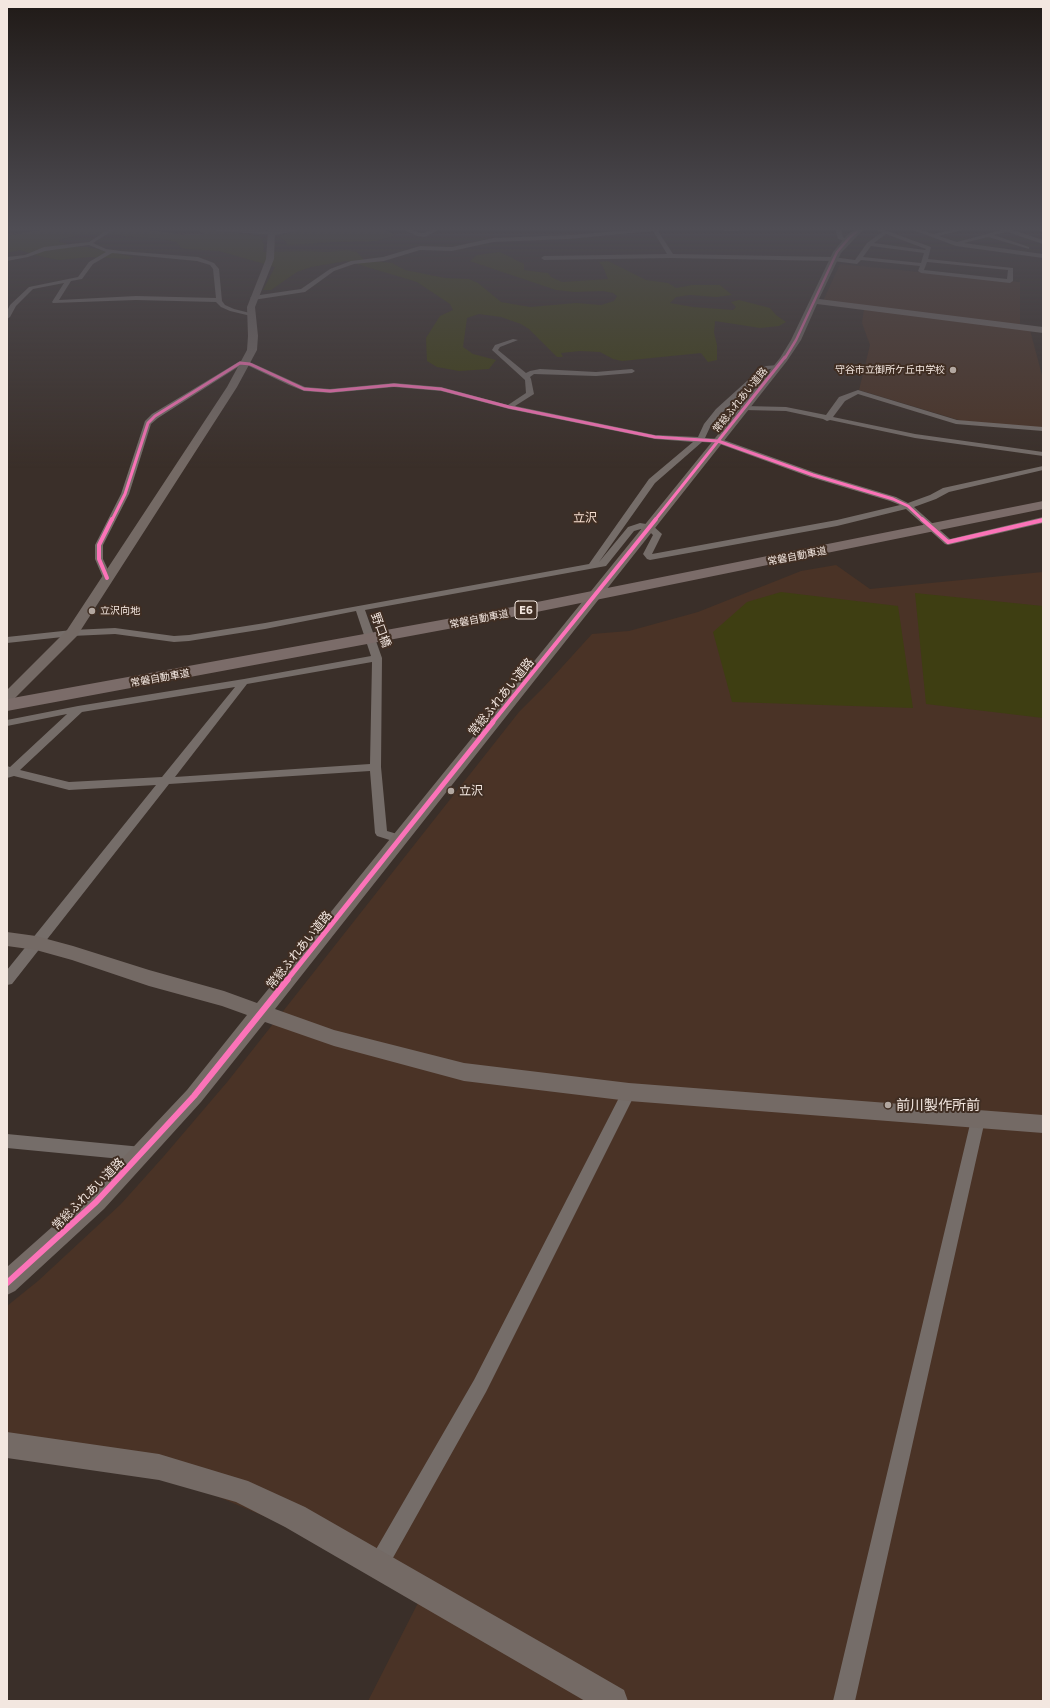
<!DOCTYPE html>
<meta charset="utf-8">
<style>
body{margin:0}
#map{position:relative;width:1050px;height:1708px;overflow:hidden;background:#3a2f29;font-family:Commissioner,sans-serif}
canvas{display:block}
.frame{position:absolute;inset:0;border:8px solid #f3e7e0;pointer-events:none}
</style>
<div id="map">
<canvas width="1050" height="1708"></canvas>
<div class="frame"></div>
</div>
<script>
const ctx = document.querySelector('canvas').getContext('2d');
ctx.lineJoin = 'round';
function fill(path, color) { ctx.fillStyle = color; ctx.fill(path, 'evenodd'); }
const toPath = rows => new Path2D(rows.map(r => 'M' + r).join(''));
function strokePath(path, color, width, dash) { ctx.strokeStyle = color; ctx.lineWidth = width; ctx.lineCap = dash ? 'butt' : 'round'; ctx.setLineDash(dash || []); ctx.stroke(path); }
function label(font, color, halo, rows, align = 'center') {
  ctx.font = font + ' Commissioner,"Noto Sans JP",sans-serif'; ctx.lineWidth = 4; ctx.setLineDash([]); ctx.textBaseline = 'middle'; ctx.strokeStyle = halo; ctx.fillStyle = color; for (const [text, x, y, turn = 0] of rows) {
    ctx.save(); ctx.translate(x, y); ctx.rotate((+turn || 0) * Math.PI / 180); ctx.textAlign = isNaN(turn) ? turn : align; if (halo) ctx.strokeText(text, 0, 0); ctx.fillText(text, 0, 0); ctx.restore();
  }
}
fill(toPath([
 [840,264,1020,282,1020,325,823,301],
 [864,309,1030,330,1043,379,1043,428,962,421,859,390,870,345,862,323],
 [836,565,870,589,1043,572,1043,1701,368,1701,420,1599,273,1520,167,1475,7,1437,7,1306,38,1281,121,1204,164,1156,228,1081,519,712,543,688,592,634,629,631,698,612,801,571]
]), '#4a3326');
fill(toPath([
 [44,229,142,229,185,235,206,235,197,230,207,229,260,236,264,245,263,252,306,251,328,252,346,250,357,252,364,260,392,263,405,270,445,278,469,279,478,283,501,302,530,307,576,303,601,305,614,301,617,296,613,293,603,291,574,292,556,290,470,261,477,255,500,252,524,264,524,270,548,273,551,277,562,282,608,279,603,267,599,262,608,261,646,280,668,283,676,288,692,285,720,285,732,295,716,297,690,295,676,297,670,303,693,307,733,310,736,307,731,302,739,300,770,308,776,315,786,322,779,326,760,328,715,321,714,333,717,345,717,360,708,362,701,353,622,361,613,359,600,352,580,351,561,353,563,357,557,357,529,329,521,324,501,317,479,314,467,318,463,347,473,354,496,360,489,369,459,371,437,367,427,361,426,338,440,316,453,310,450,304,417,282,347,261,311,267,297,272,271,290,263,290,275,267,219,251,185,249,180,247,177,242,161,239,110,235,80,235,59,240,60,242,78,247,88,247,134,257,128,259,90,257,59,260,39,256,20,250,7,253,7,236],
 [309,229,382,229,396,235,377,241,331,242,289,245,279,236,297,230],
 [781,592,898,606,913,708,732,702,713,632,747,602],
 [915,593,1043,606,1043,718,926,704]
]), '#3e3e12');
fill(toPath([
 [109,229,115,229,93,243,106,249,121,251,198,257,214,263,219,269,222,301,225,305,234,309,254,314,251,316,230,311,221,307,216,302,136,300,53,303,52,302,64,283,33,289,16,306,10,317,7,319,7,311,10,305,29,287,78,277,89,262,106,252,89,245,45,251,28,257,7,261,7,257,25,255,44,247,89,242,109,229],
 [112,253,197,261,210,265,213,269,216,298,136,296,59,300,71,281,82,279,93,264,112,253],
 [214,229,238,229,273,231,276,233,273,235,217,231,214,229],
 [402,229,409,229,420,233,424,233,433,229,440,229,425,237,417,236,402,229],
 [646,229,666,229,658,231,673,254,833,257,855,260,867,243,882,232,878,231,878,229,882,229,931,247,928,259,1013,268,1013,281,1010,283,921,273,918,271,920,266,861,260,857,264,833,261,671,258,544,260,541,258,544,256,667,254,653,231,569,239,493,242,452,251,420,250,384,261,354,264,334,271,305,292,253,300,250,298,253,296,301,289,330,269,351,261,383,257,420,246,452,247,493,238,569,235,646,229],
 [886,234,926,249,925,250,874,243,886,234],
 [871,246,924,253,921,263,863,257,871,246],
 [927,262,1008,270,1007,279,924,270,927,262],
 [722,229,741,229,738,231,725,231,722,229],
 [835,229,841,229,843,237,848,240,848,242,838,239,835,229],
 [910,229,918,229,933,234,957,229,966,229,939,236,957,242,1005,229,1014,229,1013,230,1043,240,1043,244,1007,232,994,235,1029,247,1029,249,988,237,964,243,1043,254,1043,258,956,246,910,229],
 [1037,229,1043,229,1043,232,1038,230,1037,229],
 [513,339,518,340,500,347,498,350,526,373,530,371,540,369,596,372,632,369,635,371,632,373,596,376,534,374,530,377,531,379,534,394,515,406,655,435,698,437,704,424,716,409,758,371,766,366,778,365,780,366,780,368,769,369,762,373,722,413,711,425,705,438,721,439,816,473,896,497,908,503,930,495,943,488,1043,466,1043,470,949,492,936,499,914,507,950,539,1043,517,1043,523,948,545,945,544,906,509,837,526,650,560,647,559,643,554,653,535,647,529,641,529,634,531,606,566,365,610,382,658,381,767,387,831,404,836,406,839,404,842,400,843,396,842,377,836,375,833,370,771,169,784,12,984,7,985,7,970,156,785,69,790,14,776,7,778,7,766,10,767,67,714,7,726,7,720,78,706,244,679,371,656,356,611,265,629,189,641,174,642,115,634,72,636,7,643,7,637,72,630,115,628,174,636,189,635,265,623,589,564,649,479,693,442,655,439,509,409,441,391,394,387,330,393,304,391,289,385,249,366,241,365,158,418,151,424,129,494,103,545,103,559,112,578,107,581,104,580,95,559,95,545,121,494,145,421,152,414,240,361,252,363,305,387,330,389,394,383,441,387,508,405,526,393,525,380,492,350,495,345,513,339],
 [702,442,717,443,810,477,890,501,900,505,837,520,652,554,662,534,652,525,640,523,628,527,599,562,655,483,702,442],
 [372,662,370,764,175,777,247,684,372,662],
 [235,687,162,777,69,782,20,770,82,712,235,687],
 [858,390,957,420,1043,427,1043,431,956,424,858,394,845,401,833,417,915,434,1043,452,1043,456,915,438,830,420,827,421,823,419,786,411,745,410,741,408,745,406,786,407,826,415,839,397,858,390],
 [629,1086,634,1088,636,1092,486,1392,385,1572,378,1575,371,1572,368,1565,371,1558,474,1380,624,1088,629,1086],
 [978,1113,983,1115,985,1120,855,1701,833,1701,971,1120,973,1115,978,1113],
 [7,1134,142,1147,147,1149,150,1154,147,1159,142,1161,7,1148,7,1134]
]), '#756d69');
fill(toPath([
 [268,229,276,229,276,230,298,229,297,231,275,235,274,259,255,307,258,336,257,350,237,387,77,636,12,701,7,703,7,690,67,630,227,387,247,350,248,336,247,307,266,259,268,229],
 [855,229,864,229,841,253,819,299,1043,327,1043,333,817,304,801,340,787,361,275,1009,334,1030,464,1063,629,1083,1043,1115,1043,1133,629,1101,464,1081,334,1046,265,1022,201,1102,104,1209,15,1291,7,1295,7,1267,88,1195,187,1090,247,1015,222,1006,149,986,72,960,36,950,7,946,7,932,36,936,73,946,149,970,224,991,257,1003,780,358,791,340,833,252,847,235,855,229],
 [7,1432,159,1454,248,1481,305,1507,579,1664,624,1690,628,1701,585,1701,285,1527,236,1502,159,1480,7,1458,7,1432]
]), '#746a65');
fill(toPath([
 [1043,501,1043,509,507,618,7,711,7,699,507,608,1043,501]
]), '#7b6c69');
strokePath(toPath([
 [785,358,796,340,837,252,850,237,860,229]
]), '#fb73b8', 2.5);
strokePath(toPath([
 [112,520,125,494,148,423,155,416,240,363,250,364,304,389,330,391,394,385,441,389,509,407,655,437,718,441,813,475,893,499,908,506,923,520],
 [655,520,785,357]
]), '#fb73b8', 3);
strokePath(toPath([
 [922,519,948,542,1043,520],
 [107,578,99,559,99,545,112,519],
 [492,723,656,519]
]), '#fb73b8', 4);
strokePath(toPath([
 [287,980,493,722]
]), '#fb73b8', 5);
strokePath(toPath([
 [7,1283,96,1202,194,1096,288,979]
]), '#fb73b8', 6);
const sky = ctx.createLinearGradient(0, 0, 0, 468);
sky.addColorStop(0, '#201a17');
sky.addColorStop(0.49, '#4f4d54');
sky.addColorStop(1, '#4f4d5400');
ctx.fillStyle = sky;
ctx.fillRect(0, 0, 1050, 468);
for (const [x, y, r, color] of [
 [953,370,4,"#b2a7a0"],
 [92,611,4,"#b2a7a0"],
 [451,791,4,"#b2a7a0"],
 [888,1105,4,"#b2a7a0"]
]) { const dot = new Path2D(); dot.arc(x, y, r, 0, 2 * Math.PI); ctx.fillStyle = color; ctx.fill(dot); strokePath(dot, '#402e23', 1.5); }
label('10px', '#f3e7e0', '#402e23', [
 ["守谷市立御所ケ丘中学校",945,370],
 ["立沢向地",100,611,"left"]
], 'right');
label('10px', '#f3e7e0', '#402e23', [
 ["常総ふれあい道路",740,400,-51],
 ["常磐自動車道",797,556,-11],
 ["常磐自動車道",479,619,-11],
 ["常磐自動車道",160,678,-10]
]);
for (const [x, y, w] of [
 [526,610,22]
]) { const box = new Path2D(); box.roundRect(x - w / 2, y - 9, w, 18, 3); ctx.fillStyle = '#402e23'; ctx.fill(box); strokePath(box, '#f3e7e0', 1); }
label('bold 11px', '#f3e7e0', null, [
 ["E6",526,610]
]);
label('12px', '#f6dfd0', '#402e23', [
 ["立沢",585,518]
]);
label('12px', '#f3e7e0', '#402e23', [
 ["野口橋",381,630,70],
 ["常総ふれあい道路",501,697,-51],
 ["常総ふれあい道路",299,950,-51],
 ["常総ふれあい道路",88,1194,-45]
]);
label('12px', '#f3e7e0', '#402e23', [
 ["立沢",459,791]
], 'left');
label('14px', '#f3e7e0', '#402e23', [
 ["前川製作所前",896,1105]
], 'left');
</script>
